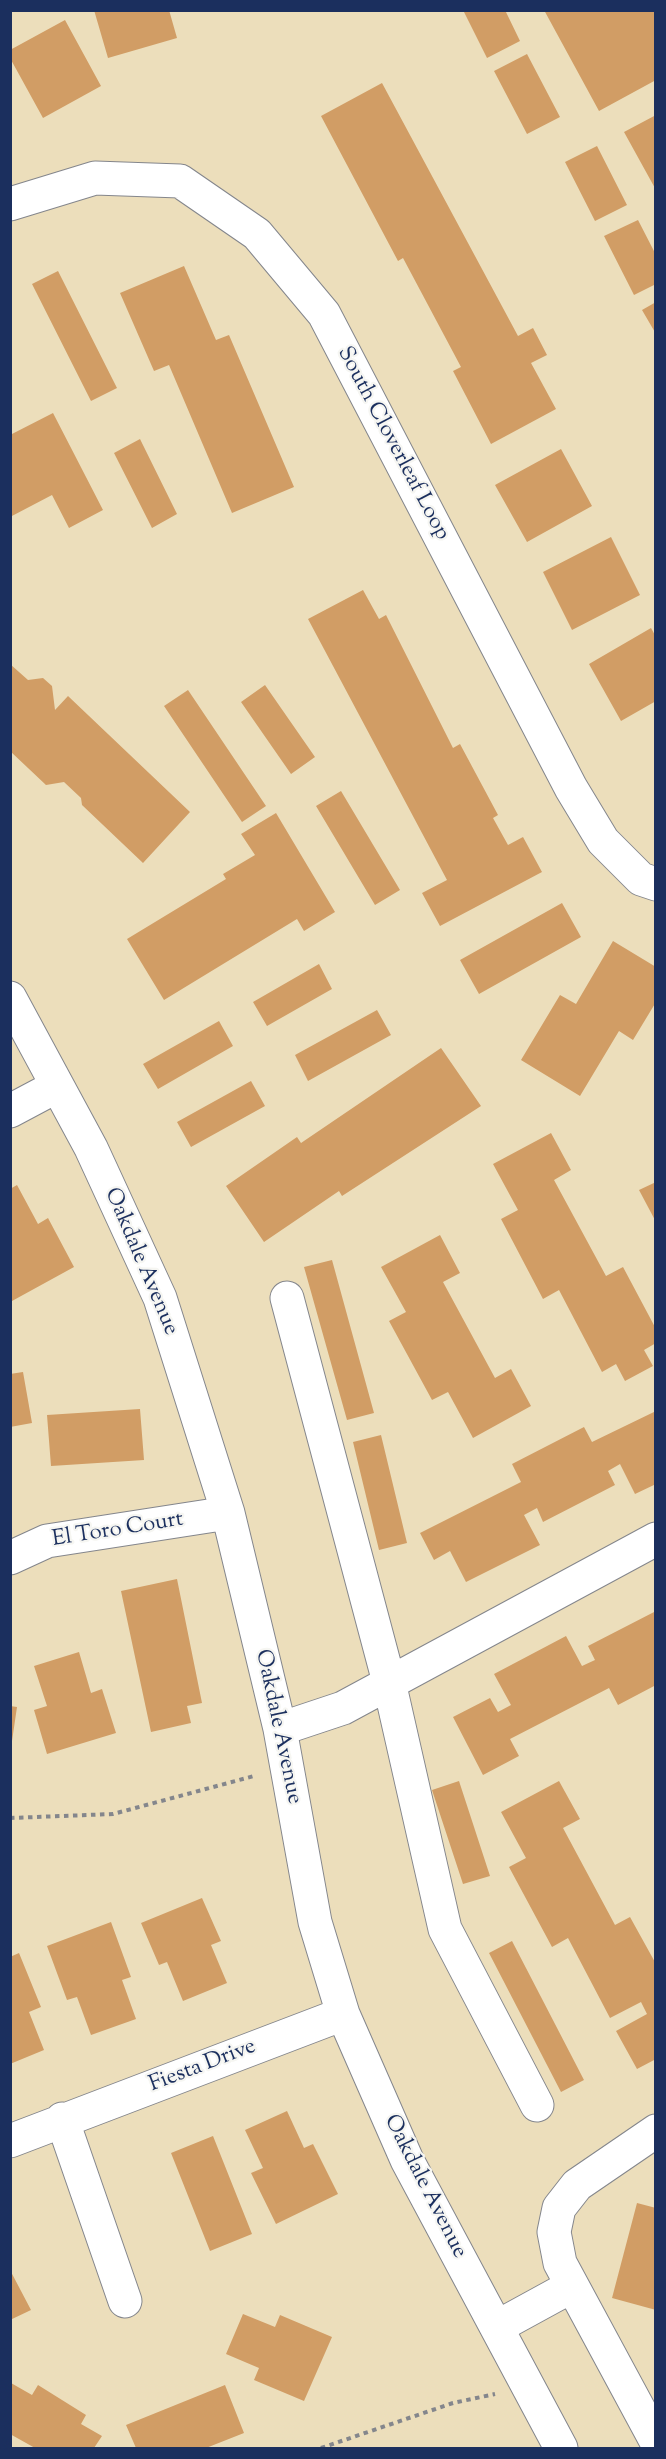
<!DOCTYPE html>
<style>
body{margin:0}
#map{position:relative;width:666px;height:2459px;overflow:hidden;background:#ecdebb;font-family:"Sorts Mill Goudy",serif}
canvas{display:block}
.frame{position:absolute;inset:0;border:12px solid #1b2f5e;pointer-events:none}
</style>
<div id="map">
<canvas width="666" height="2459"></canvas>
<div class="frame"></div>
</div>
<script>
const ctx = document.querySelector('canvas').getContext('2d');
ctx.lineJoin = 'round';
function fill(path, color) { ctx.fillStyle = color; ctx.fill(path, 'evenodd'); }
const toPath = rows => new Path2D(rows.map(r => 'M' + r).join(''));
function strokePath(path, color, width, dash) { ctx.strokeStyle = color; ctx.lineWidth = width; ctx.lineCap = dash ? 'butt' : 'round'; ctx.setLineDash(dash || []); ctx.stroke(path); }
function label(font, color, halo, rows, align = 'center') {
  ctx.font = font + ' "Sorts Mill Goudy",serif'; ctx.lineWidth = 4.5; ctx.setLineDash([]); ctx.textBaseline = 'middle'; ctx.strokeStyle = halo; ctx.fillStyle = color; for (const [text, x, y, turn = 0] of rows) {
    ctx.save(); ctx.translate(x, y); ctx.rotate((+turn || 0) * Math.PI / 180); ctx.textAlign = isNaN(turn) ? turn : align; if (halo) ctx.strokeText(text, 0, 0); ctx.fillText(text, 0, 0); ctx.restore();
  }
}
fill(toPath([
 [94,10,169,10,177,38,108,58],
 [463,10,505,10,520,41,487,58],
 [544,10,654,10,656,80,599,111],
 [65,20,101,86,43,118,10,58,10,50],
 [527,54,560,117,527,134,494,71],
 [382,83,518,336,533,328,547,355,531,363,556,409,491,444,453,371,461,367,403,258,398,261,321,116],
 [656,115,656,190,624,132],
 [597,146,627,205,595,221,565,162],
 [638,220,656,255,656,284,634,295,604,236],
 [184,266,216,340,229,335,294,487,232,513,169,365,154,371,120,293],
 [58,271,117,388,91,401,32,284],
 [656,302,656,334,642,310],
 [53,413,103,510,69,528,52,495,10,517,10,435],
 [140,439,177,514,152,528,114,453],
 [561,449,592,506,527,542,495,485],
 [611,537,640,595,572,630,543,572],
 [363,590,379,619,386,615,453,748,460,744,498,815,493,818,508,845,523,837,542,872,440,926,422,893,447,880,308,619],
 [651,628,656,637,656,701,621,721,589,664],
 [10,664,28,680,43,678,52,686,55,710,68,696,190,812,143,863,82,805,81,798,64,782,46,785,10,751],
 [265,685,315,757,291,774,241,702],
 [188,690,266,806,242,822,164,706],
 [341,791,400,890,375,905,316,806],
 [276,813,335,912,304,931,297,919,164,1000,127,939,226,879,223,874,255,855,241,834],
 [562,903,581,937,479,994,460,960],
 [613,941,656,967,656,1002,633,1040,619,1031,580,1096,521,1060,560,995,576,1004],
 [319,964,332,989,267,1026,253,1002],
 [377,1010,391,1035,308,1081,295,1055],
 [219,1021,233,1046,158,1089,143,1064],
 [441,1048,481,1106,342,1196,339,1191,264,1242,226,1186,297,1137,301,1143],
 [251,1081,265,1106,191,1147,177,1122],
 [551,1133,571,1170,554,1180,606,1276,623,1267,656,1329,656,1343,644,1350,653,1366,625,1381,616,1364,602,1372,559,1290,543,1299,501,1219,518,1210,493,1164],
 [656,1182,656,1222,639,1190],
 [17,1185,38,1224,48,1218,74,1267,12,1301,10,1189],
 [440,1235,460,1273,443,1282,495,1378,511,1369,531,1406,473,1438,448,1392,432,1400,389,1321,406,1312,381,1267],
 [332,1260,374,1413,347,1420,304,1267],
 [23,1372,32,1423,10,1427,10,1374],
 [140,1409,144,1460,51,1466,47,1415],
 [656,1411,656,1484,635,1494,620,1464,608,1471,615,1485,543,1522,537,1508,524,1515,540,1545,466,1582,450,1551,434,1560,420,1533,521,1482,512,1464,584,1427,592,1442],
 [381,1435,407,1543,379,1550,353,1442],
 [177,1579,202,1703,187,1706,191,1723,151,1732,121,1591],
 [656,1611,656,1685,618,1705,609,1688,510,1739,519,1756,483,1775,453,1717,490,1698,498,1712,511,1705,494,1674,566,1636,582,1666,595,1660,588,1646],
 [79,1652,91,1693,102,1689,116,1733,47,1754,34,1710,47,1706,34,1666],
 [10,1706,17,1707,12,1741,10,1741],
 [459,1781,490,1876,463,1884,432,1790],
 [559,1781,580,1819,563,1828,615,1925,630,1917,656,1964,656,2059,637,2069,616,2031,647,2014,641,2002,610,2018,568,1938,552,1947,509,1867,526,1858,501,1812],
 [202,1898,221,1941,211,1945,227,1983,183,2001,167,1962,159,1965,141,1923],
 [111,1922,131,1977,122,1980,136,2019,91,2035,77,1997,67,2000,47,1946],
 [512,1941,584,2080,561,2092,489,1953],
 [19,1953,41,2007,29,2012,44,2050,10,2064,10,1957],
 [287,2111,304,2148,313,2144,338,2194,276,2224,251,2173,263,2168,245,2130],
 [213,2136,252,2234,210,2251,171,2153],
 [637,2203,656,2208,656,2310,612,2298],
 [10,2270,31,2310,10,2320],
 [243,2314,275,2327,280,2315,332,2337,304,2401,254,2380,259,2368,226,2354],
 [11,2383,32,2395,38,2385,86,2415,81,2424,102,2436,94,2448,35,2448,10,2434],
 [225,2385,244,2433,206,2448,136,2448,126,2425]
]), '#d19d65');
const minor = toPath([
 [10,204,95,178,180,181,257,234,324,314,571,788,603,841,641,879,656,884],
 [10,998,91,1148,160,1298,228,1513,280,1729,315,1922,343,2014,407,2160,561,2448],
 [10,1111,57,1086],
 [287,1298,389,1682,445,1929,537,2105],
 [10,1558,47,1541,228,1513],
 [280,1729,343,1708,656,1539],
 [62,2119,125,2301],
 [656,2131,577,2185,559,2208,554,2232,560,2263,656,2441],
 [10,2141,343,2014],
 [497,2327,572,2286]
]);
strokePath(minor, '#84868c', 35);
strokePath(toPath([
 [10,1818,113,1814,254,1776],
 [321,2448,453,2403,495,2394]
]), '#84868c', 4, [4.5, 4.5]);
strokePath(minor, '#fff', 33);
label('22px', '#1b2f5e', '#f6f6f2', [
 ["South Cloverleaf Loop",392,444,62],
 ["Oakdale Avenue",140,1262,67],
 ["El Toro Court",118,1531,-9],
 ["Oakdale Avenue",277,1727,78],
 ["Fiesta Drive",203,2067,-21],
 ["Oakdale Avenue",424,2187,63]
]);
</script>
